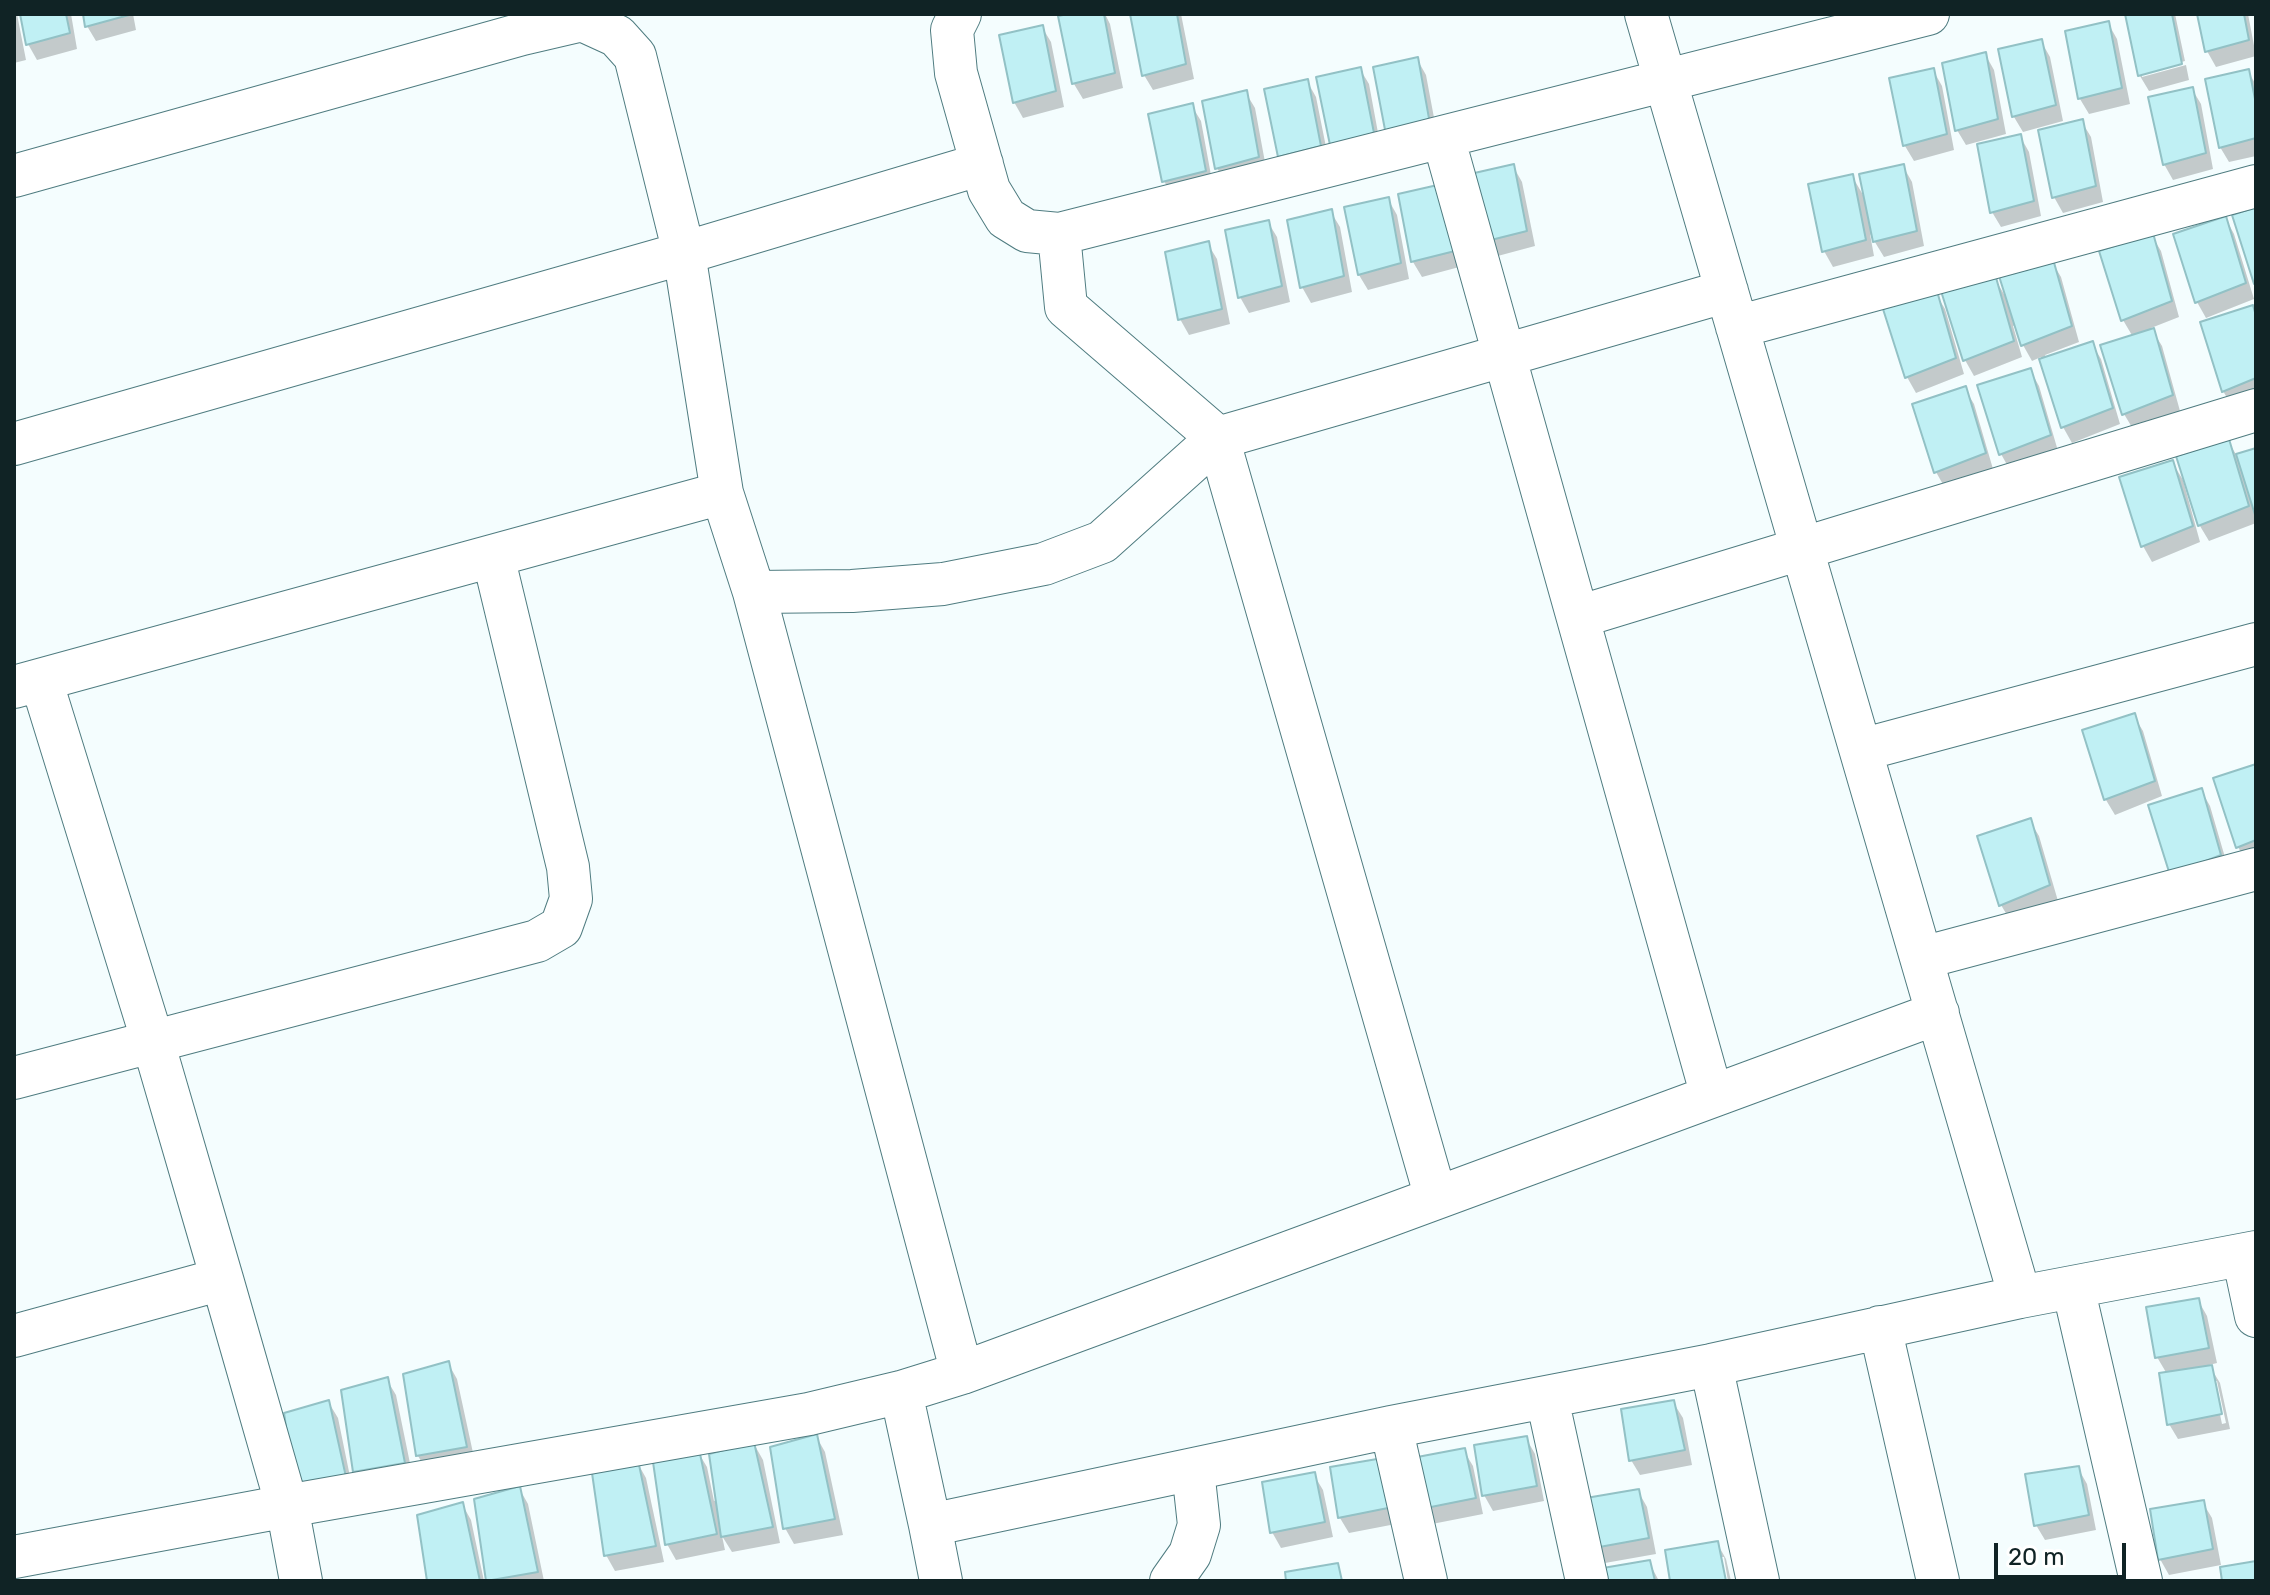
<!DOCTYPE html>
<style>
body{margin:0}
#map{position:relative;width:2270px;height:1595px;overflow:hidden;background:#f4fdfe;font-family:Rubik,sans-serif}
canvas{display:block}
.frame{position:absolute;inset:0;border:16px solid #102325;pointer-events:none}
.scale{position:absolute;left:1994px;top:1543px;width:132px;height:36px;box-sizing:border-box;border:4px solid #102325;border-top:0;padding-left:10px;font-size:24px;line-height:28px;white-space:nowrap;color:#102325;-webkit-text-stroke:6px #fff;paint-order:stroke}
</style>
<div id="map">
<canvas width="2270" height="1595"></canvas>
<div class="frame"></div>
<div class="scale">20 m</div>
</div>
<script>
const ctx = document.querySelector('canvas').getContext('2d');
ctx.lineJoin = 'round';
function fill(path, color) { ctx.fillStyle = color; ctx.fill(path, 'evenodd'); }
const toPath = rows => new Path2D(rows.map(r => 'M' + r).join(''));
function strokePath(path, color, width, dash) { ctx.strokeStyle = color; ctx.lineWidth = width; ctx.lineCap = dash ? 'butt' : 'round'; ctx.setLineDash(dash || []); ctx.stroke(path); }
fill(toPath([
 [14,14,17,14,26,60,14,63],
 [22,14,71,14,77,49,37,60,28,44],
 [85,14,133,14,136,30,96,41,87,26],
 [1077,14,1105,14,1110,24,1123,88,1083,99,1074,84,1060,18],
 [1132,14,1181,14,1194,79,1153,90,1144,75],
 [2127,14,2175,14,2185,61,2142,73,2142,77,2186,65,2189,80,2149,91,2140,76],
 [2199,14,2248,14,2256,56,2216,67,2207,51],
 [2108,23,2117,39,2130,104,2089,114,2080,99,2067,33],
 [1042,27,1051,42,1064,107,1023,118,1014,102],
 [2041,41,2050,57,2063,121,2023,132,2014,117,2001,51],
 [1985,54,1994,70,2006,134,1966,145,1957,130],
 [1417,59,1426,75,1438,139,1397,150],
 [1360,69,1369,84,1381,149,1341,160],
 [1933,70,1942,86,1954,150,1914,161,1905,146,1892,80],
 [2248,71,2256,85,2256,156,2229,162,2220,147],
 [1307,81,1316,97,1329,162,1288,172],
 [2192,89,2201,104,2213,169,2173,180,2164,164],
 [1246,93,1255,108,1267,173,1226,184,1217,168],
 [1192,106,1201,121,1213,186,1173,197,1164,181],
 [2082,122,2091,137,2103,202,2063,213,2054,197],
 [2020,136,2029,152,2041,216,2001,227,1992,212],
 [1513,166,1522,182,1535,246,1494,257,1485,242],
 [1903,166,1912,182,1924,246,1884,257,1870,234,1874,256,1833,267,1824,251,1810,186,1852,176,1866,200],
 [1441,186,1463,266,1422,277,1413,262,1400,196],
 [1388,199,1397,215,1409,279,1368,290,1359,275,1346,209],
 [1331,212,1340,227,1352,292,1311,303,1302,287],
 [2226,219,2234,234,2254,299,2206,318,2197,302],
 [1268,222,1277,237,1290,302,1249,313,1240,297],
 [2152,236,2161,251,2179,317,2151,328,2162,346,2180,411,2133,429,2124,414,2133,337,2123,320],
 [1208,244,1217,259,1230,324,1189,335,1180,319],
 [2052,262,2061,277,2079,342,2045,355,2047,359,2092,344,2101,359,2120,424,2072,443,2063,427,2041,357,2032,361,2023,345,2016,325,2013,326,2022,357,1974,376,1965,360,1994,277,2005,296],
 [1936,294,1945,309,1964,374,1916,393,1907,377,1886,310],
 [2252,307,2256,315,2256,397,2232,406,2223,391],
 [2030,370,2039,386,2058,451,2010,470,2001,454,1980,386],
 [1965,389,1974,404,1993,469,1945,488,1936,472],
 [2228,441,2237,456,2256,450,2256,523,2209,541,2200,526,2179,458],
 [2172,462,2183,480,2200,542,2152,562,2143,546,2122,478],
 [2134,716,2143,731,2162,796,2115,815,2106,800,2084,732],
 [2256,766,2256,859,2247,863,2238,847],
 [2201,790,2210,806,2229,871,2181,890],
 [2030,821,2039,836,2058,901,2010,920,2001,905],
 [2198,1300,2207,1316,2217,1363,2209,1365,2220,1383,2230,1429,2178,1439,2169,1424,2167,1374,2157,1357],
 [2213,1381,2217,1381,2226,1423,2222,1424],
 [448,1363,457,1379,475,1462,427,1471,418,1456,405,1375],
 [387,1380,396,1395,413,1478,364,1487,355,1472,343,1392],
 [1673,1402,1683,1418,1692,1465,1640,1475,1631,1460],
 [329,1403,338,1418,355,1501,298,1495],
 [816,1436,825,1452,843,1535,794,1544,785,1528],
 [1526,1438,1535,1454,1544,1501,1493,1511,1484,1495],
 [754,1444,763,1460,780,1543,732,1552,722,1536,725,1550,676,1560,667,1544,698,1452,707,1467,714,1501,717,1500],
 [1464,1451,1473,1466,1483,1514,1432,1524,1423,1508],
 [1382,1460,1401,1523,1349,1533,1340,1518],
 [637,1462,646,1478,664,1562,615,1571,606,1555],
 [2078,1468,2087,1484,2096,1530,2045,1540,2036,1525],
 [1314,1475,1323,1490,1333,1537,1281,1548,1272,1532],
 [519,1488,528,1504,544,1581,488,1581,476,1500],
 [1638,1491,1647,1507,1656,1554,1605,1563,1596,1548],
 [2203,1503,2212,1518,2221,1565,2169,1575,2160,1559],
 [462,1504,471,1520,484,1581,429,1581],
 [1717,1543,1726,1559,1731,1581,1728,1581,1724,1557,1719,1557,1724,1581,1672,1581],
 [1649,1562,1659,1581,1601,1581]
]), '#0003');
const building = toPath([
 [20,14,66,14,70,33,26,45,20,14],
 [83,14,129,14,129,15,85,27,83,14],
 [1068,14,1104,14,1115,73,1072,84,1058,16,1068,14],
 [1130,14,1177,14,1186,64,1142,76,1130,14],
 [2125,14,2172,14,2182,64,2138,76,2125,14],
 [2197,14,2244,14,2249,40,2205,52,2197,14],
 [2109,21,2122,88,2078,99,2065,31,2109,21],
 [1043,25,1056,91,1013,103,999,35,1043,25],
 [2042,39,2056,105,2012,117,1998,49,2042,39],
 [1986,52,1998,119,1955,131,1942,63,1986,52],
 [1418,57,1430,124,1386,135,1373,67,1418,57],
 [1361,67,1374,133,1330,145,1316,77,1361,67],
 [1934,68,1947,134,1903,146,1889,78,1934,68],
 [2249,69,2256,104,2256,138,2219,148,2205,79,2249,69],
 [1308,79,1321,146,1278,157,1264,89,1308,79],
 [2193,87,2206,153,2163,165,2148,97,2193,87],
 [1247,90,1259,157,1215,169,1202,101,1247,90],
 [1193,103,1206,171,1162,182,1148,114,1193,103],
 [2083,119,2096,186,2052,198,2038,130,2083,119],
 [2021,134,2034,201,1990,213,1977,144,2021,134],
 [1514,164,1527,231,1483,242,1470,174,1514,164],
 [1904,164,1917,231,1873,242,1859,174,1904,164],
 [1853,174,1866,240,1822,252,1808,184,1853,174],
 [1442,184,1455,251,1411,262,1398,194,1442,184],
 [1389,197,1401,263,1358,275,1344,207,1389,197],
 [2256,207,2256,284,2254,284,2232,215,2256,207],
 [1332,209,1344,276,1300,288,1287,220,1332,209],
 [2226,216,2246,283,2195,303,2173,234,2226,216],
 [1269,220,1282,286,1238,298,1225,230,1269,220],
 [2153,233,2172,301,2121,321,2099,251,2153,233],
 [1209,241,1222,309,1178,320,1165,252,1209,241],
 [2053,259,2072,326,2021,346,1999,276,2053,259],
 [1995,274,2014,341,1963,361,1941,291,1995,274],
 [1937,291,1956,358,1905,378,1883,309,1937,291],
 [2253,305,2256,316,2256,378,2222,392,2200,322,2253,305],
 [2154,328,2173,395,2122,415,2100,345,2154,328],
 [2093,341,2113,408,2061,428,2039,359,2093,341],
 [2031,368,2051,435,1999,455,1977,385,2031,368],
 [1966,386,1986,453,1934,473,1912,404,1966,386],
 [2229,439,2249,506,2198,526,2176,456,2229,439],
 [2256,448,2256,518,2236,454,2256,448],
 [2173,460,2193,526,2141,547,2119,477,2173,460],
 [2135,713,2155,781,2104,800,2082,730,2135,713],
 [2256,764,2256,840,2236,848,2213,778,2256,764],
 [2202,788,2221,855,2170,875,2148,805,2202,788],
 [2031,818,2050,885,1999,906,1977,836,2031,818],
 [2199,1298,2209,1348,2155,1358,2146,1307,2199,1298],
 [449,1361,467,1447,416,1456,403,1374,449,1361],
 [2212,1365,2222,1414,2167,1425,2159,1373,2212,1365],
 [388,1377,405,1463,353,1472,341,1390,388,1377],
 [329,1400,348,1486,296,1495,284,1413,329,1400],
 [1674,1400,1685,1450,1629,1461,1621,1409,1674,1400],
 [817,1434,835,1519,783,1529,770,1447,817,1434],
 [1527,1436,1537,1486,1482,1496,1474,1445,1527,1436],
 [754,1442,773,1527,721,1537,709,1454,754,1442],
 [1465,1448,1476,1498,1421,1509,1412,1458,1465,1448],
 [699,1449,717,1534,665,1545,653,1462,699,1449],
 [1383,1458,1393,1507,1338,1518,1330,1467,1383,1458],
 [638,1460,656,1546,604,1556,592,1473,638,1460],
 [2079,1466,2089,1515,2034,1526,2025,1474,2079,1466],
 [1315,1472,1325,1522,1270,1533,1262,1482,1315,1472],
 [520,1486,538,1572,486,1581,474,1499,520,1486],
 [1639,1489,1649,1538,1594,1548,1586,1498,1639,1489],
 [2204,1500,2213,1549,2158,1560,2150,1509,2204,1500],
 [463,1502,480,1581,427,1581,417,1515,463,1502],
 [1718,1541,1726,1581,1670,1581,1665,1550,1718,1541],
 [1650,1560,1655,1581,1599,1581,1597,1569,1650,1560],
 [2256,1561,2256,1581,2222,1581,2220,1567,2256,1561],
 [1338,1563,1342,1581,1286,1581,1285,1572,1338,1563]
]);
fill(building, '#c0f0f4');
strokePath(building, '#92c1c5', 2);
const street = toPath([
 [960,14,952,30,956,73,989,190,1006,218,1027,231,1059,234,1928,14],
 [1646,14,2020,1297],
 [1443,137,1712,1096],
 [14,176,522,34,582,20,617,36,635,56,684,253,722,493,754,592,962,1373],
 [1059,234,1066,307,1218,438,1436,1198],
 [1737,327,2256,186],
 [14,444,684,253,982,164],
 [754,592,852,591,943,584,1044,564,1102,542,1218,438,1727,291],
 [1578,617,2256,410],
 [41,680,153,1042,222,1279,287,1506,301,1581],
 [14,687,722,493],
 [1861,750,2256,644],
 [1922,958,2256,869],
 [14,1078,537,941,561,927,571,899,568,867,493,556],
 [2243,1255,2256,1316],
 [2073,1287,2141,1581],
 [1880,1327,1938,1581],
 [14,1336,222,1279],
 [1711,1365,1758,1581],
 [901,1392,930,1525,1391,1427,1711,1365,2020,1297,2256,1252],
 [1547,1398,1587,1581],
 [1391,1427,1426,1581],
 [930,1525,941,1581],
 [14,1557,287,1506,809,1414,901,1392,962,1373,1938,1013],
 [1171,1581,1190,1554,1199,1525,1193,1470]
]);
strokePath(street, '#4f7c80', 44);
strokePath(street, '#fff', 42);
</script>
